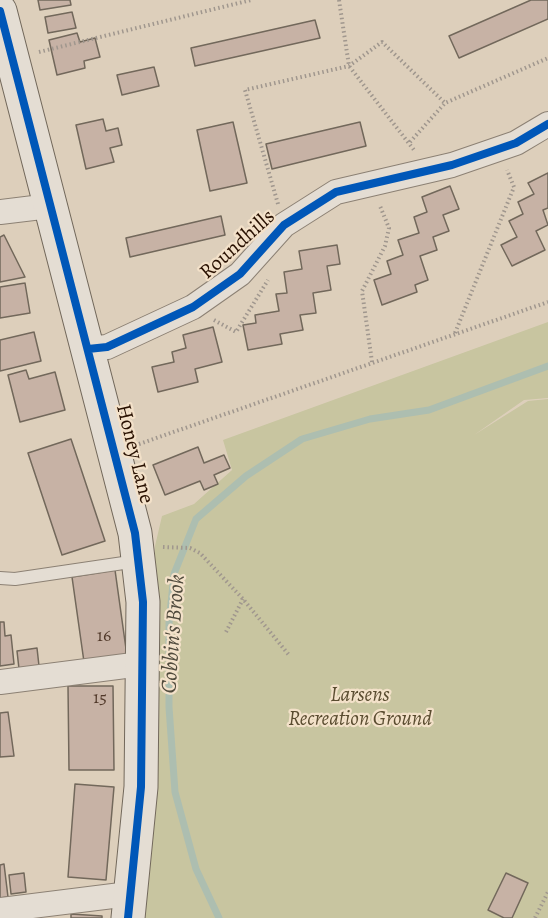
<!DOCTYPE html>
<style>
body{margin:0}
canvas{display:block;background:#ddcfbb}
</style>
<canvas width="548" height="918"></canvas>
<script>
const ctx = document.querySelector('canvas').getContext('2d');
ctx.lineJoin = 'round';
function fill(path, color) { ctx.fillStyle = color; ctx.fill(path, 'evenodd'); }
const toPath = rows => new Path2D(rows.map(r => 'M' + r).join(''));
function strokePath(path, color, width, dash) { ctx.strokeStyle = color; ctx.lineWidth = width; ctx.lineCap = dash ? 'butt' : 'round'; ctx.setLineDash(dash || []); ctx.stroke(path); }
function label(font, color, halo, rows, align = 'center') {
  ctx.font = font + ' Alegreya,serif'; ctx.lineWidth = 4.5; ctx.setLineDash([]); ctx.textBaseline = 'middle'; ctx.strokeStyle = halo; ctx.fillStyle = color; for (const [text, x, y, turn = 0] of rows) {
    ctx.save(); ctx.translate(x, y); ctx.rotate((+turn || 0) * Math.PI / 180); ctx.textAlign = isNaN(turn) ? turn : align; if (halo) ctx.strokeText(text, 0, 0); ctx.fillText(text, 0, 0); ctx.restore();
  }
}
fill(toPath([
 [548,322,548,398,524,400,474,435,528,401,548,399,548,918,139,918,150,760,155,546,162,516,194,504,232,470,223,440]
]), '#c8c5a0');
strokePath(toPath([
 [219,918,196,869,175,792,169,707,169,623,174,574,196,519,246,476,302,439,370,419,429,410,548,366]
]), '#adbeb0', 7);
const building = toPath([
 [38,0,70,0,71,5,40,10,38,0],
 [531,0,548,0,548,19,459,58,449,36,531,0],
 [72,12,76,28,48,33,45,17,72,12],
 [315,20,320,38,195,66,191,48,315,20],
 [77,33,80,42,95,38,100,57,84,61,85,68,57,75,49,40,77,33],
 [154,67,159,86,122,95,117,75,154,67],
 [103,119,106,131,118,128,122,145,110,148,114,162,86,169,76,125,103,119],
 [233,122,247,183,210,191,197,130,233,122],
 [360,122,366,146,272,169,266,144,360,122],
 [548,173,548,208,543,210,548,225,536,231,545,250,512,266,501,245,517,237,509,221,523,214,518,202,534,194,528,183,548,173],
 [450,186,459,209,443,215,449,231,433,237,437,250,420,256,428,280,415,285,417,292,382,305,374,280,391,274,387,261,403,255,398,240,419,233,414,217,427,212,422,197,450,186],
 [221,216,225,235,130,257,126,238,221,216],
 [4,235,25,277,0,282,0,237,4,235],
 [337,245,340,264,327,266,331,290,313,293,316,313,300,315,303,330,280,334,282,344,248,350,243,325,256,323,255,315,279,311,276,294,287,293,284,272,302,269,299,251,337,245],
 [25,283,30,313,0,318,0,287,25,283],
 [213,327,222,362,195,369,198,382,158,392,152,367,174,362,172,352,186,348,183,335,213,327],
 [34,332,41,361,0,371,0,340,34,332],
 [26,370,29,379,55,372,65,410,20,422,8,375,26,370],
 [71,439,105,541,62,555,28,453,71,439],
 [198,447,204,463,224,455,230,468,214,475,218,484,204,490,200,481,165,495,153,465,198,447],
 [115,570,127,656,84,662,72,577,115,570],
 [0,622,4,622,5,636,11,635,14,664,0,666,0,622],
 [37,648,39,666,19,669,17,651,37,648],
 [68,686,113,686,114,770,69,770,68,686],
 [8,712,14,756,0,757,0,713,8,712],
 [75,784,114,787,106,880,68,877,75,784],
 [4,864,8,897,0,898,0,865,4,864],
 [24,873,26,892,11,894,9,875,24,873],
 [506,873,528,883,512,918,504,918,488,910,506,873],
 [71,914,102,916,102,918,71,918,71,914]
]);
fill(building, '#c7b2a5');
strokePath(building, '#72685b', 1.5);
const lane = toPath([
 [0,578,15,579,137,561]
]);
const street = toPath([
 [0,212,50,206],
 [88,349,107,347,193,307,240,274,284,225,336,192,452,165,516,143,548,124],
 [0,682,141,664],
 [0,910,129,894]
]);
const secondary = toPath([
 [0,11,135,533,143,602,141,787,128,918]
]);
strokePath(lane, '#8c8174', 14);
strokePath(street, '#8c8174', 26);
strokePath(secondary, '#72685b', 35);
strokePath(toPath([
 [339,0,349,66,414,150],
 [39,52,251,0],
 [410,142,445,103,548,58],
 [278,204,245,90,349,66,382,42,445,103],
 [214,320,236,332,268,280],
 [455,333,514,187,507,170],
 [372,362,362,291,385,246,389,228,380,206],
 [139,444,548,302],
 [163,547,190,548,200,553,243,599,289,655],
 [226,632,243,599],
 [535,918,548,892]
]), '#a0978e', 4, [1.5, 3]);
strokePath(lane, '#e4ddd3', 12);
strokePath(street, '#e4ddd3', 24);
strokePath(secondary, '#e4ddd3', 33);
strokePath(toPath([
 [0,11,135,533,143,602,141,787,128,918],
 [88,349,107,347,193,307,240,274,284,225,336,192,452,165,516,143,548,124]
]), '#0057b8', 8);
label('18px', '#503829', null, [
 ["16",104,637],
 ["15",100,699]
]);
label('21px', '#281000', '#f3e1c9', [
 ["Roundhills",238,245,-42],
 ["Honey Lane",134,454,76]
]);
label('italic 21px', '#5a4c30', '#f3e1c9', [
 ["Larsens",360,696],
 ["Recreation Ground",360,720]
]);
label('italic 22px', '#504a3c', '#f3e1c9', [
 ["Cobbin's Brook",174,634,-86]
]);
</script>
